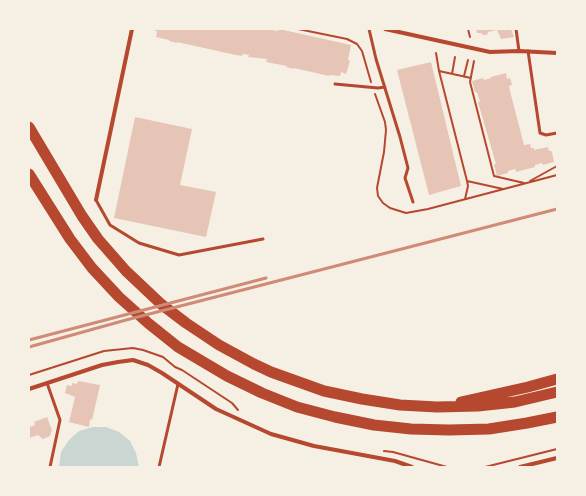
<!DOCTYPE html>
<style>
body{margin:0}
#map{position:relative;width:586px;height:496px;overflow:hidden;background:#f6efe4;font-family:Jost,sans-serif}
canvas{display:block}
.frame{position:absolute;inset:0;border:30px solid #f6efe4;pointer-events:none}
</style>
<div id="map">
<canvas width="586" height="496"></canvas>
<div class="frame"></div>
</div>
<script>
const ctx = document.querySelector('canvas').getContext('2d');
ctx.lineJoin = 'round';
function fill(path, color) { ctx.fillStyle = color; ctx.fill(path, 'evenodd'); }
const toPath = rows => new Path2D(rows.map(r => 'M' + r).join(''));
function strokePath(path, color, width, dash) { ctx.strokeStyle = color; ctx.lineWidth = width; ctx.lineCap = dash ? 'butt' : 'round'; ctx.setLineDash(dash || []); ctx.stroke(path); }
fill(toPath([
 [93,427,106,427,119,432,130,441,136,453,139,467,59,467,61,452,69,440,79,431]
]), '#c9d6d2');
fill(toPath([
 [155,29,267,29,278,31,279,29,351,45,348,60,350,61,346,74,341,72,340,76,330,75,329,76,294,68,294,69,286,67,287,66,266,62,267,59,248,57,249,55,243,54,242,56,236,55,177,42,177,43,169,41,169,40,156,37,157,31,155,31],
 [476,29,511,29,514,37,501,39,497,30,488,32,487,35,483,35,481,33,477,33],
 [431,62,461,186,429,195,397,70],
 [506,73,507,79,510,78,512,85,509,86,510,91,524,145,530,144,531,148,534,148,534,150,548,147,549,151,551,151,552,152,554,162,543,165,542,163,535,165,535,167,516,172,515,169,508,171,508,173,497,176,494,164,496,164,478,102,480,102,477,92,475,92,472,81,483,78,484,80,491,78,491,77],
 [135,117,192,129,180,185,216,192,206,237,114,218],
 [78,381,100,385,92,420,90,419,89,427,69,422,75,397,65,393,67,385,72,386,72,383,77,384],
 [47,417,52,430,50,436,43,439,38,435,29,438,29,427,35,425,34,422]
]), '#e6c5b7');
strokePath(toPath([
 [298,29,347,39,357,44,362,51,371,82],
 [468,29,470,37],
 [436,53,439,71,471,78],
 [474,61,470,82,494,176,524,183],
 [439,71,467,181,503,189],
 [452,74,455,57],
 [464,76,468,60],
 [375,94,385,122,386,130,384,152,377,188,378,196,383,203,390,208,406,213,428,209,557,175],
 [530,181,557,166],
 [465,199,468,186,467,181],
 [29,375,104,351,133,348,143,350,163,357,175,367,182,370,232,403,238,410],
 [384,451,393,452,447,467],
 [485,467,557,449]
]), '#b5482f', 2);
strokePath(toPath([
 [369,29,376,59,400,137,408,168,405,178,413,202],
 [516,29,519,51],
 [528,51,540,133,546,135,557,133],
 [335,84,378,88,385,87],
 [96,200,110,225,139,243,179,255,263,239],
 [47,383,60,420,50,467],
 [159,467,178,384]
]), '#b5482f', 3);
strokePath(toPath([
 [385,29,490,52,519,51,557,53],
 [96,200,132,29],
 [29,389,102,365,118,362,133,360,148,365,162,373,216,409,271,434,314,446,395,461,412,467],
 [520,467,557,458]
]), '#b5482f', 4);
strokePath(toPath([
 [29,127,82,216,98,239,126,271,161,304,186,323,219,345,254,364,271,372,324,391,362,399,400,405,437,407,478,406,515,402,557,392],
 [29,174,70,239,92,268,119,297,148,323,178,347,227,376,262,393,297,407,335,417,374,425,411,429,449,430,489,429,527,423,557,417],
 [461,402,528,387,557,379]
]), '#b5482f', 11);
strokePath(toPath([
 [29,340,266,278],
 [29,347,126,320,557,209]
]), '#cf8b77', 3);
</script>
